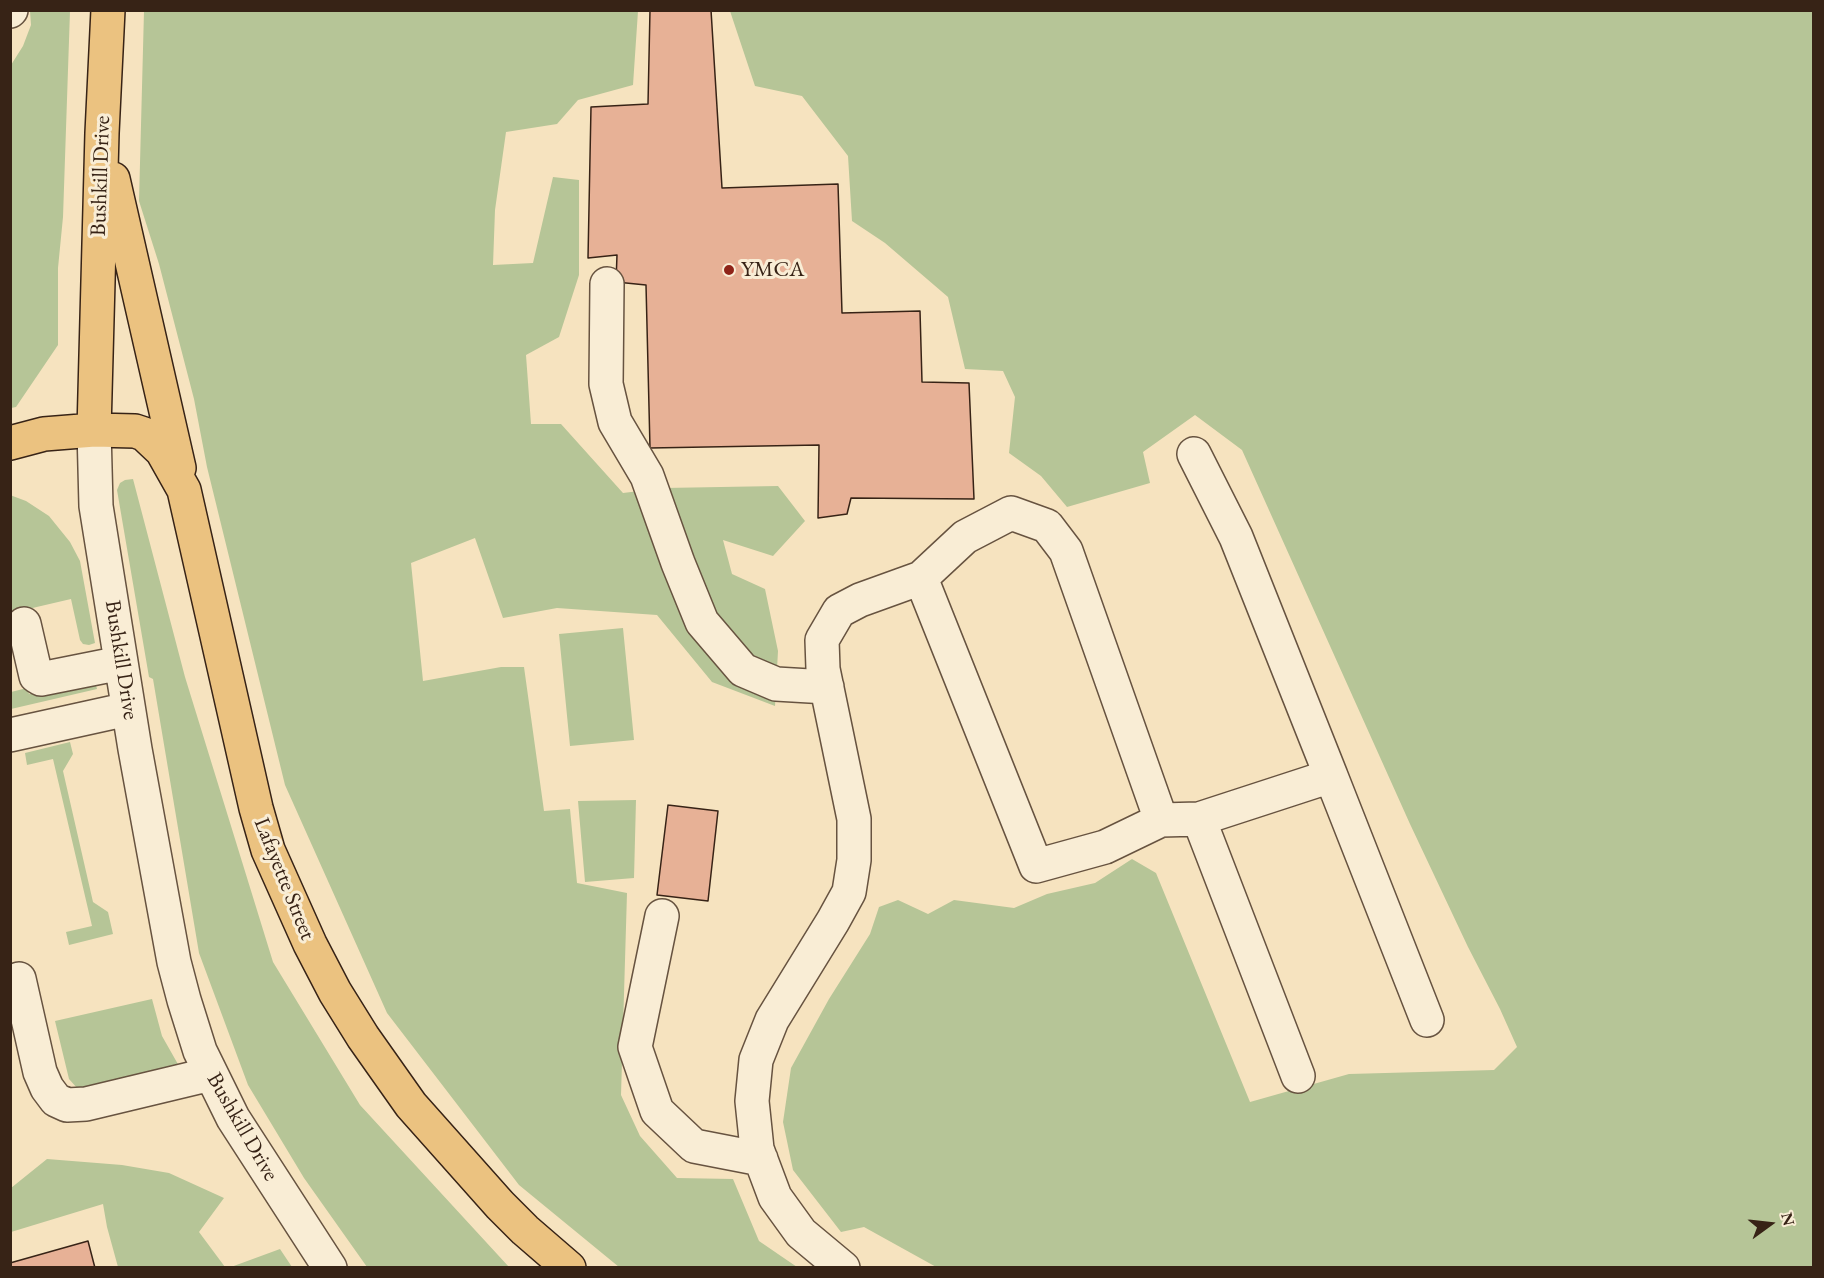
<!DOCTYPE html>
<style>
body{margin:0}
#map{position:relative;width:1824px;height:1278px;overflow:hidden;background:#f6e3bf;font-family:"EB Garamond",serif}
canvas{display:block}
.frame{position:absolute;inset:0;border:12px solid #372316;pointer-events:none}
.north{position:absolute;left:1740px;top:1194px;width:60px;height:60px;-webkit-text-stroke:4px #f9edd5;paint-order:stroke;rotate:75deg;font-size:16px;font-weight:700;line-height:24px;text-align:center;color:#372316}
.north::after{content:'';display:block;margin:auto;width:21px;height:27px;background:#372316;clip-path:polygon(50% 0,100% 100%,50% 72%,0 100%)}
</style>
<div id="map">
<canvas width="1824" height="1278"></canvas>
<div class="frame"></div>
<div class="north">N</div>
</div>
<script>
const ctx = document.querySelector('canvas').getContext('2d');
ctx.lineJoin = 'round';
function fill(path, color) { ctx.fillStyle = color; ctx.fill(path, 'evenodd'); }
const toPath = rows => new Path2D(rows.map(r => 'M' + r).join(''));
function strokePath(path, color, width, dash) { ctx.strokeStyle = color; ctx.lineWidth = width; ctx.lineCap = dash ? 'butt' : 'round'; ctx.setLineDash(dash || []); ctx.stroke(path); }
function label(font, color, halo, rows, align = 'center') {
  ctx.font = font + ' "EB Garamond",serif'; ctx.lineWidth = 6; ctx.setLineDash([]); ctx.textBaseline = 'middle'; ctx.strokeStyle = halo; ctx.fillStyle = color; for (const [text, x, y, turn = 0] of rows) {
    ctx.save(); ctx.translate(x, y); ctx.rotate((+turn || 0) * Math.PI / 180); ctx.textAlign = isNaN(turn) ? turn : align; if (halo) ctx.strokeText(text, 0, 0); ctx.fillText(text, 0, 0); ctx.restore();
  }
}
fill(toPath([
 [30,11,70,11,63,217,58,268,58,345,16,407,11,408,11,65,23,46,31,25],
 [144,11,638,11,633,85,578,100,557,124,506,132,495,210,493,265,533,263,553,177,579,180,579,275,559,337,526,355,531,424,561,424,623,493,664,488,778,486,805,521,773,556,723,540,732,574,765,589,778,651,775,706,712,682,657,615,557,608,503,618,475,538,411,563,423,681,501,667,524,667,544,811,570,809,577,883,627,893,621,1095,640,1136,677,1178,733,1179,759,1241,797,1267,619,1267,519,1185,387,1013,285,785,207,467,194,399,159,264,139,201],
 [730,11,1813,11,1813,1267,938,1268,864,1227,841,1232,793,1170,783,1122,791,1068,829,999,870,934,879,907,898,900,928,914,954,900,1014,908,1047,894,1095,883,1132,859,1156,873,1250,1102,1349,1074,1494,1070,1517,1047,1500,1009,1468,947,1410,824,1242,450,1195,415,1143,452,1150,483,1067,507,1041,476,1009,453,1015,397,1003,371,965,369,948,297,885,243,852,221,848,156,802,96,755,86],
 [133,479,185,677,273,962,360,1105,509,1267,367,1267,304,1178,248,1085,199,953,153,679,149,677,117,490,120,483,125,480],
 [10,495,26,501,49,516,70,542,80,561,95,643,89,645,83,644,80,640,71,599,11,613],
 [623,628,634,740,570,746,559,634],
 [94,678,97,689,11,709,11,692,27,688,29,694],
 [70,742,73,754,63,771,93,902,108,912,113,934,69,945,66,932,92,926,53,759,27,765,25,753],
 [636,800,634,878,585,882,578,801],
 [152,999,162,1036,179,1066,93,1088,77,1088,69,1079,55,1021],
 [47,1159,122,1165,169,1173,224,1198,199,1232,225,1267,118,1267,107,1227,103,1204,11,1232,11,1188],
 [280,1249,292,1267,231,1267]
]), '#b6c597');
const building = toPath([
 [650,10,711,10,722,188,838,184,842,313,920,311,922,382,969,383,974,499,851,498,847,514,818,518,819,445,650,448,646,285,616,282,617,255,588,258,591,107,648,104,650,10],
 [668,805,718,811,708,901,657,895,668,805],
 [88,1241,95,1268,10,1268,10,1263,88,1241]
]);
fill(building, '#e7b196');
strokePath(building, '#372316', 1.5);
const minor = toPath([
 [10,11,11,10],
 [607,284,606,384,615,422,647,476,678,563,702,622,743,670,776,684,827,687],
 [94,430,96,506,135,749,174,962,184,1000,200,1051,233,1118,330,1268],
 [1194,454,1236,537,1331,776],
 [24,624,36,676,41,679,121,663],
 [10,735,128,709],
 [1199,819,1298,1076],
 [1161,820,1199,819,1331,776,1427,1020],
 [662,916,635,1047,657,1111,694,1146,761,1159],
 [19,979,40,1072,47,1088,56,1100,67,1105,86,1104,211,1074],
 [843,1268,801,1233,775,1197,757,1149,752,1101,756,1060,772,1020,833,921,849,892,854,860,854,819,823,669,822,640,839,611,860,600,921,578,965,537,1011,513,1047,526,1066,551,1161,820,1105,847,1036,866,921,578]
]);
const major = toPath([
 [113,179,179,468],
 [94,430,102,133,108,10],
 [10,443,44,434,94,430,135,431,144,434,162,451,184,490,256,808,268,850,310,944,335,992,363,1037,411,1105,500,1205,525,1230,569,1268]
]);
strokePath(minor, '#675340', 36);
strokePath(major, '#372316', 36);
strokePath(minor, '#f9edd5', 33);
strokePath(major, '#ebc280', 33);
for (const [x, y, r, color] of [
 [729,270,6,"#8f2418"]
]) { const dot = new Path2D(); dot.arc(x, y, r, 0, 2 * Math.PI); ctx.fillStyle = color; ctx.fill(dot); strokePath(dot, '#f9edd5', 2); }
label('22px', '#372316', '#f9edd5', [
 ["Bushkill Drive",101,176,-88],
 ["Bushkill Drive",121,660,81],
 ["Lafayette Street",284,879,68],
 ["Bushkill Drive",242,1127,60]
]);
label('22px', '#372316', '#f9edd5', [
 ["YMCA",741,270]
], 'left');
</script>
